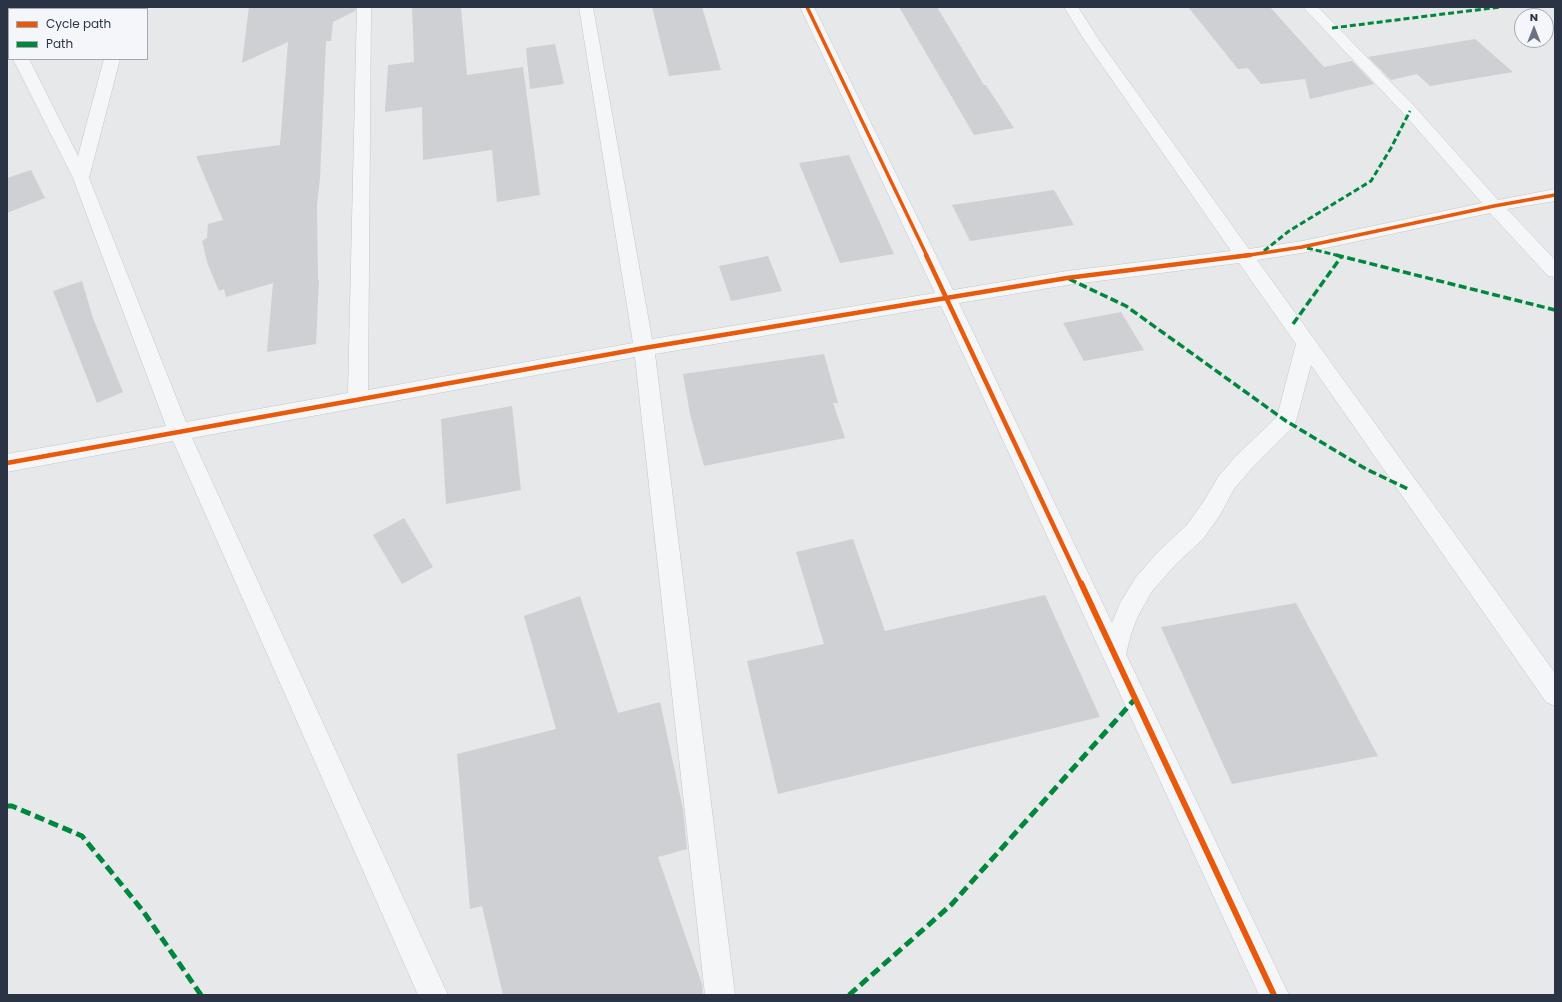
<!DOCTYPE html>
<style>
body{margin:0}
#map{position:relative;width:1562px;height:1002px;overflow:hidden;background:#e6e8ea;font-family:Poppins,sans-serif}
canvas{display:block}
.frame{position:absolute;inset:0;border:8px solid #2b3445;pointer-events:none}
.legend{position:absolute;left:8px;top:8px;width:140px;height:52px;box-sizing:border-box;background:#f4f6f9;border:1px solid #a4a8b1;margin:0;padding:5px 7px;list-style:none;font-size:12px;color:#2b3445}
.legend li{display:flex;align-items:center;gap:8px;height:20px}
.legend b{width:20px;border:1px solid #a4a8b1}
.north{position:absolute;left:1514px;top:8px;width:40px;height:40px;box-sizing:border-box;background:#f4f6f9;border:1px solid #a4a8b1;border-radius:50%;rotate:0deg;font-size:11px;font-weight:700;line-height:16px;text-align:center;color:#2b3445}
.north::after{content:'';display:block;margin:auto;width:14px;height:18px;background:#6c737f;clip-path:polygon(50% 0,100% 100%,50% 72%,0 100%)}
</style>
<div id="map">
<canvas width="1562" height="1002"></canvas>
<div class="frame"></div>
<ul class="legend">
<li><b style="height:5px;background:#e8590c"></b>Cycle path</li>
<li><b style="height:5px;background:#00873e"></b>Path</li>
</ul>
<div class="north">N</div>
</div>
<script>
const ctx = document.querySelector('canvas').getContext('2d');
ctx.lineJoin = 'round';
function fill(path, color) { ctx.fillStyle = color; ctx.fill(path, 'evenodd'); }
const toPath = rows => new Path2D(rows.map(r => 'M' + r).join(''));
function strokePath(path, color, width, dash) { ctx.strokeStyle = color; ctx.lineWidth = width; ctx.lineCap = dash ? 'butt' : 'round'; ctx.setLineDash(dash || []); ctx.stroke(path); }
fill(toPath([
 [249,7,356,7,355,11,333,22,331,41,326,41,320,178,317,205,318,280,319,280,316,344,267,352,273,283,226,297,224,289,219,291,208,265,202,241,207,238,208,224,223,220,196,156,280,145,288,42,242,63],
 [412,7,461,7,467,75,523,67,540,195,497,202,492,150,423,160,422,107,385,112,388,65,414,62],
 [652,7,702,7,721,70,669,76],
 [899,7,937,7,984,85,986,85,1014,128,974,135],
 [1188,7,1270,7,1324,67,1352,61,1374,84,1310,99,1305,79,1261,84,1248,68,1238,69],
 [1475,39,1513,72,1430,86,1417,74,1391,80,1368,57],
 [555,44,564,84,530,89,526,48],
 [849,155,894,254,840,263,799,163],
 [31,170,45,198,7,213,7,178],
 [1054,190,1074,225,970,241,952,205],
 [768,256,782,291,731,301,719,266],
 [82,281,93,318,123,392,97,403,53,291],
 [1121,312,1144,350,1084,361,1063,323],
 [824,354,838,403,833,403,845,438,704,466,690,414,683,374],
 [512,406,521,490,446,504,441,419],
 [404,518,433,567,402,584,373,535],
 [853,539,885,631,1045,595,1100,717,778,794,747,661,824,644,796,552],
 [580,596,618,713,660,702,683,809,687,849,658,857,702,984,703,995,503,995,482,906,470,909,457,754,556,729,524,616],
 [1296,603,1378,756,1232,784,1161,627]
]), '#ced0d3');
const street = toPath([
 [119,7,133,7,132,9,118,9,119,7],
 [357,7,371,7,368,390,633,343,579,7,593,7,652,339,935,293,800,7,814,7,953,290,1067,271,1231,251,1085,41,1064,7,1078,7,1099,40,1249,249,1302,241,1482,203,1404,114,1303,7,1318,7,1416,108,1498,200,1555,189,1555,201,1507,209,1555,260,1555,277,1548,276,1490,213,1302,253,1257,260,1555,673,1555,706,1546,702,1311,365,1296,421,1293,427,1251,469,1234,489,1220,515,1203,539,1176,564,1152,591,1138,616,1131,634,1126,654,1289,995,1259,995,941,306,655,354,735,995,705,995,635,357,192,438,448,995,418,995,173,441,7,472,7,454,166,426,73,178,13,59,29,59,78,156,104,59,120,59,89,178,186,422,348,393,357,7],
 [1239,263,1296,344,1277,417,1235,457,1218,477,1204,501,1187,525,1160,550,1136,577,1120,603,1112,623,959,303,1067,285,1239,263],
 [7,27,9,27,9,39,7,39,7,27]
]);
strokePath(street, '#c4c6c8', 1);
fill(street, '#f5f6f7');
strokePath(toPath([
 [1332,28,1500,7],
 [1307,248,1340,256],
 [1264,251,1289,231,1371,181,1391,148,1410,111]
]), '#00873e', 3, [6, 3]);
strokePath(toPath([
 [1336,255,1555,310],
 [1069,279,1126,306,1286,421,1366,469,1410,490],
 [1293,324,1341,257]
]), '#00873e', 3.5, [8, 3.5]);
strokePath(toPath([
 [7,806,12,806,82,836,143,911,201,995],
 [849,995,951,905,1135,699]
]), '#00873e', 5, [10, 5]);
strokePath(toPath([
 [807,7,927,256],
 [1243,256,1302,247,1494,206,1555,195]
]), '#e8590c', 3.5);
strokePath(toPath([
 [926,255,1081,584],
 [7,463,644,348,1067,278,1250,255]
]), '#e8590c', 4.5);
strokePath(toPath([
 [1081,583,1274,995]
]), '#e8590c', 6);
</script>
